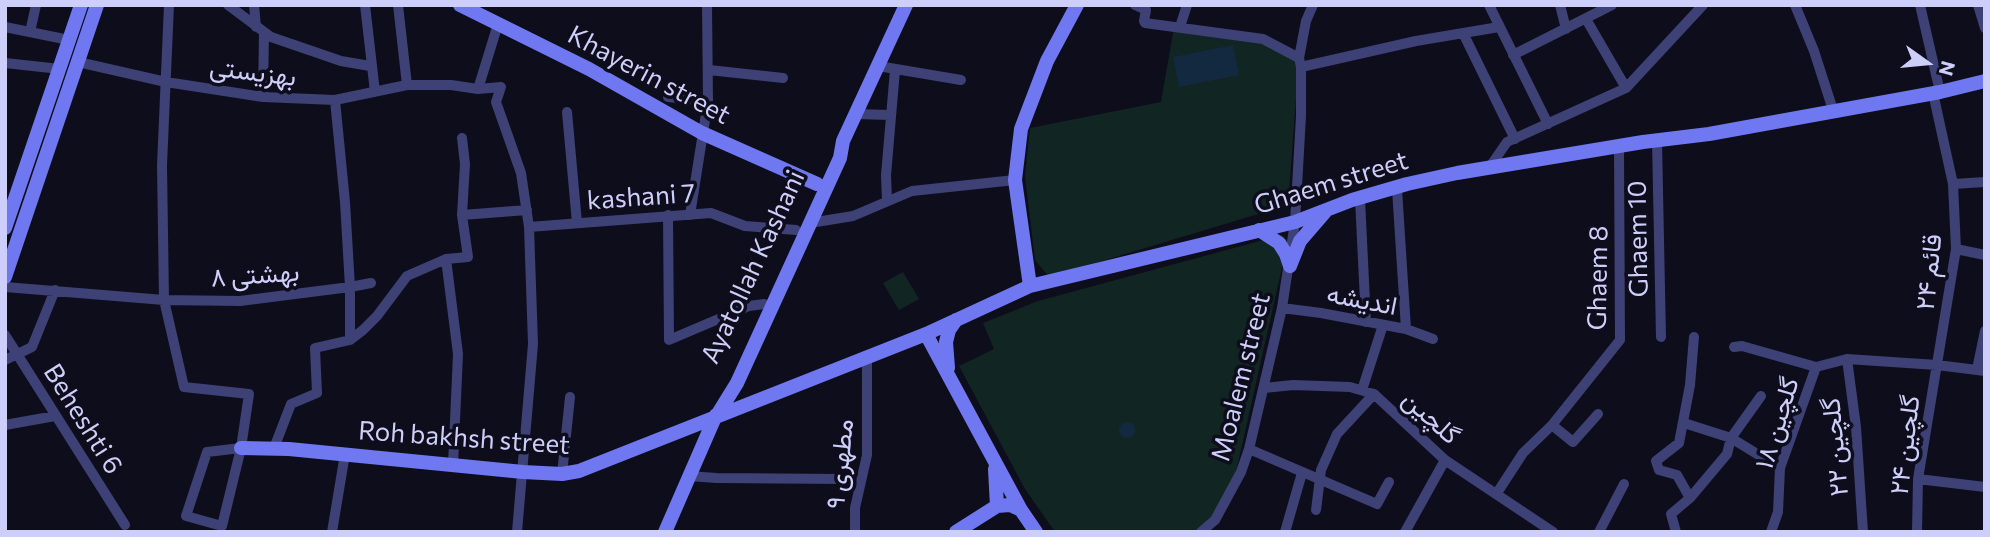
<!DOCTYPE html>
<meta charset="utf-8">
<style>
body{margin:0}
#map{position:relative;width:1990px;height:537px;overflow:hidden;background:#0e0d1c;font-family:Commissioner,sans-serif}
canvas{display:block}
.frame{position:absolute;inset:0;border:7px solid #cecefa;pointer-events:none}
.north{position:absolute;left:1892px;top:28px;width:70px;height:70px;-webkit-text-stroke:5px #0e0d1c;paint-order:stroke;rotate:105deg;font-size:19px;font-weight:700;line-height:28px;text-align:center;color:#cecefa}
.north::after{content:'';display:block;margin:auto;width:24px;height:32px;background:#cecefa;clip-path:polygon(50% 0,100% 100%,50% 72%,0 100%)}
</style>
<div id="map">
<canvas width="1990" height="537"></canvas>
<div class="frame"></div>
<div class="north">N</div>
</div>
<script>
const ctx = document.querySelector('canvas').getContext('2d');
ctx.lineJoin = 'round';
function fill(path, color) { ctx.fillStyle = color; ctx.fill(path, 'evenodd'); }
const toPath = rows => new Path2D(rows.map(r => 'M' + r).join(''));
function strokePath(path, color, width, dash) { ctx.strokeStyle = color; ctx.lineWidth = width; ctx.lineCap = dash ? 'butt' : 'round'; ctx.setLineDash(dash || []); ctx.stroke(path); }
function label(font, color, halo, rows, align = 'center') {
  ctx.font = font + ' Commissioner,Vazirmatn,sans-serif'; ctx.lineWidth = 7; ctx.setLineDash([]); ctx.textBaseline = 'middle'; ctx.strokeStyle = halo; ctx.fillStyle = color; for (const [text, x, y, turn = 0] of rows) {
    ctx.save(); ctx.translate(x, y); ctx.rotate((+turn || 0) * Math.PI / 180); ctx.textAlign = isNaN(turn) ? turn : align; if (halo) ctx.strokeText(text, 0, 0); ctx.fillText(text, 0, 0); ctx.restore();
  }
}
fill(toPath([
 [1174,27,1258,39,1299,59,1288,205,1049,277,1035,260,1025,176,1030,128,1161,102],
 [1282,235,1288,241,1236,472,1216,514,1194,532,1055,532,1025,489,959,366,994,349,983,323,1038,301],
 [903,272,919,299,899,310,883,283]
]), '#112522');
fill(toPath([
 [1233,45,1239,75,1179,87,1173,57],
 '1119 430a8 8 0 1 1 16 0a8 8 0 1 1-16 0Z'
]), '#122940');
strokePath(toPath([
 [169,5,162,165,164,300,184,387,249,394,241,448,222,526,186,516,207,452,241,448],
 [228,5,271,37,341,61,370,66],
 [254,5,256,27],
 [365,5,375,92],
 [398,5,407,85],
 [1135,5,1146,10,1144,21,1145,23,1263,39,1299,58],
 [1489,5,1548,124],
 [1560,5,1566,29],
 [1795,5,1814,51,1833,110],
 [1920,5,1940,92],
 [1978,5,1985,28],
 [1586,19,1626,88],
 [5,27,69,40],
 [1180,27,1187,5],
 [30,32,36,5],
 [1463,33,1515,139],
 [1513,55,1612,5],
 [78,62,166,82,263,97,335,100,407,85,451,85,478,89,501,87,496,102,521,173,529,227,533,344,517,532],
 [5,63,60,69],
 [878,66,961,80],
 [1301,67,1416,41,1499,27],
 [709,70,783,78],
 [478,89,498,24],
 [263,97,264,32],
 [668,97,708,101],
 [335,100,345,202,350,287,371,283],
 [567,112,577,223],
 [856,114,890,115],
 [1657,141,1661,337],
 [1489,168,1507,142,1626,88,1703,5],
 [1953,184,1985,182],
 [1397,189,1406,329],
 [1360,199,1366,322],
 [887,201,886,175,895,70],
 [462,215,465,164,462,138],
 [668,215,669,340,749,306,764,304],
 [690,215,708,101,707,5],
 [810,223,853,216,912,191,1015,180],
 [529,227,711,213,745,226,796,230],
 [1956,249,1985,255],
 [446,259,458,354,453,465],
 [5,287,164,300,240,301,350,287,350,340],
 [1282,308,1321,313,1406,329,1433,339],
 [5,335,125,525],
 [1734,347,1742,346,1816,367,1847,359,1937,365,1985,371],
 [1847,359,1856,427,1863,532],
 [5,360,32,347,55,290],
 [1977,369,1985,331],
 [1264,388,1293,385,1350,387,1374,394,1445,460,1553,532],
 [1362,390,1383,325],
 [1684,423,1731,438,1780,468],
 [5,425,55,416],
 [1552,425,1573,442,1598,414],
 [274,448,291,404,317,393,315,348,350,340,363,330,377,316,407,276,446,259,468,257,462,215,527,210],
 [1249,449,1377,504,1389,482],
 [562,474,570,397],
 [689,476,716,478,842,479,852,483,859,490],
 [1918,479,1985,487],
 [1497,493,1523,453,1552,425,1620,340,1619,147],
 [1690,498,1677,475,1659,470,1656,461,1679,443,1690,385,1694,337],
 [1316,510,1321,470,1337,434,1374,394],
 [332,532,345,454],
 [855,532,855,508,867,455,867,358],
 [1201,532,1215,520,1241,472,1249,449,1282,308,1295,222,1301,116,1301,67,1299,58,1306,21,1313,5],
 [1285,532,1302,473],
 [1405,532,1445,460],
 [1599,532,1624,484],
 [1676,532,1671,514,1690,498,1727,454,1731,438,1761,396],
 [1771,532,1778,512,1780,468,1816,367],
 [1917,532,1918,479,1956,249,1953,184,1933,93]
]), '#3d4176', 10);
strokePath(toPath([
 [460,5,589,69,702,133,817,184],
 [5,228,81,5],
 [1259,230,1279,243,1286,254,1290,266],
 [1290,266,1300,241,1325,212],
 [5,277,97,5],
 [1030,286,1015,180,1021,129,1047,61,1077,5],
 [926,334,1021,510,1036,532],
 [948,368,946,342,949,330,956,320],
 [716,417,737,383,840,158,843,141,906,5],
 [241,448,289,449,523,472,562,474,579,471,926,334,1030,286,1295,222,1352,200,1407,184,1457,173,1643,142,1709,134,1940,92,1985,81],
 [995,469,997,506],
 [665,532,716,415],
 [956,532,997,506,1010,505,1021,510]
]), '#6f78f0', 14);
label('26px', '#cecefa', '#0e0d1c', [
 ["بهزیستی",253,72,7],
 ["Khayerin street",649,75,28],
 ["Ghaem street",1331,183,-17],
 ["kashani 7",641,197,-4],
 ["Ghaem 10",1638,239,-91],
 ["Ayatollah Kashani",753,267,-65],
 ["قائم ۲۴",1929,272,-84],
 ["بهشتی ۸",255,275,-4],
 ["Ghaem 8",1598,278,-89],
 ["اندیشه",1362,300,11],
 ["Moalem street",1241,377,-76],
 ["گلچین",1431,417,42],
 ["Beheshti 6",83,419,58],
 ["گلچین ۱۸",1777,423,-73],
 ["Roh bakhsh street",464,438,4],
 ["گلچین ۲۴",1905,445,-83],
 ["گلچین ۲۲",1835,447,-95],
 ["مطهری ۹",840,464,-84]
]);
</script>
